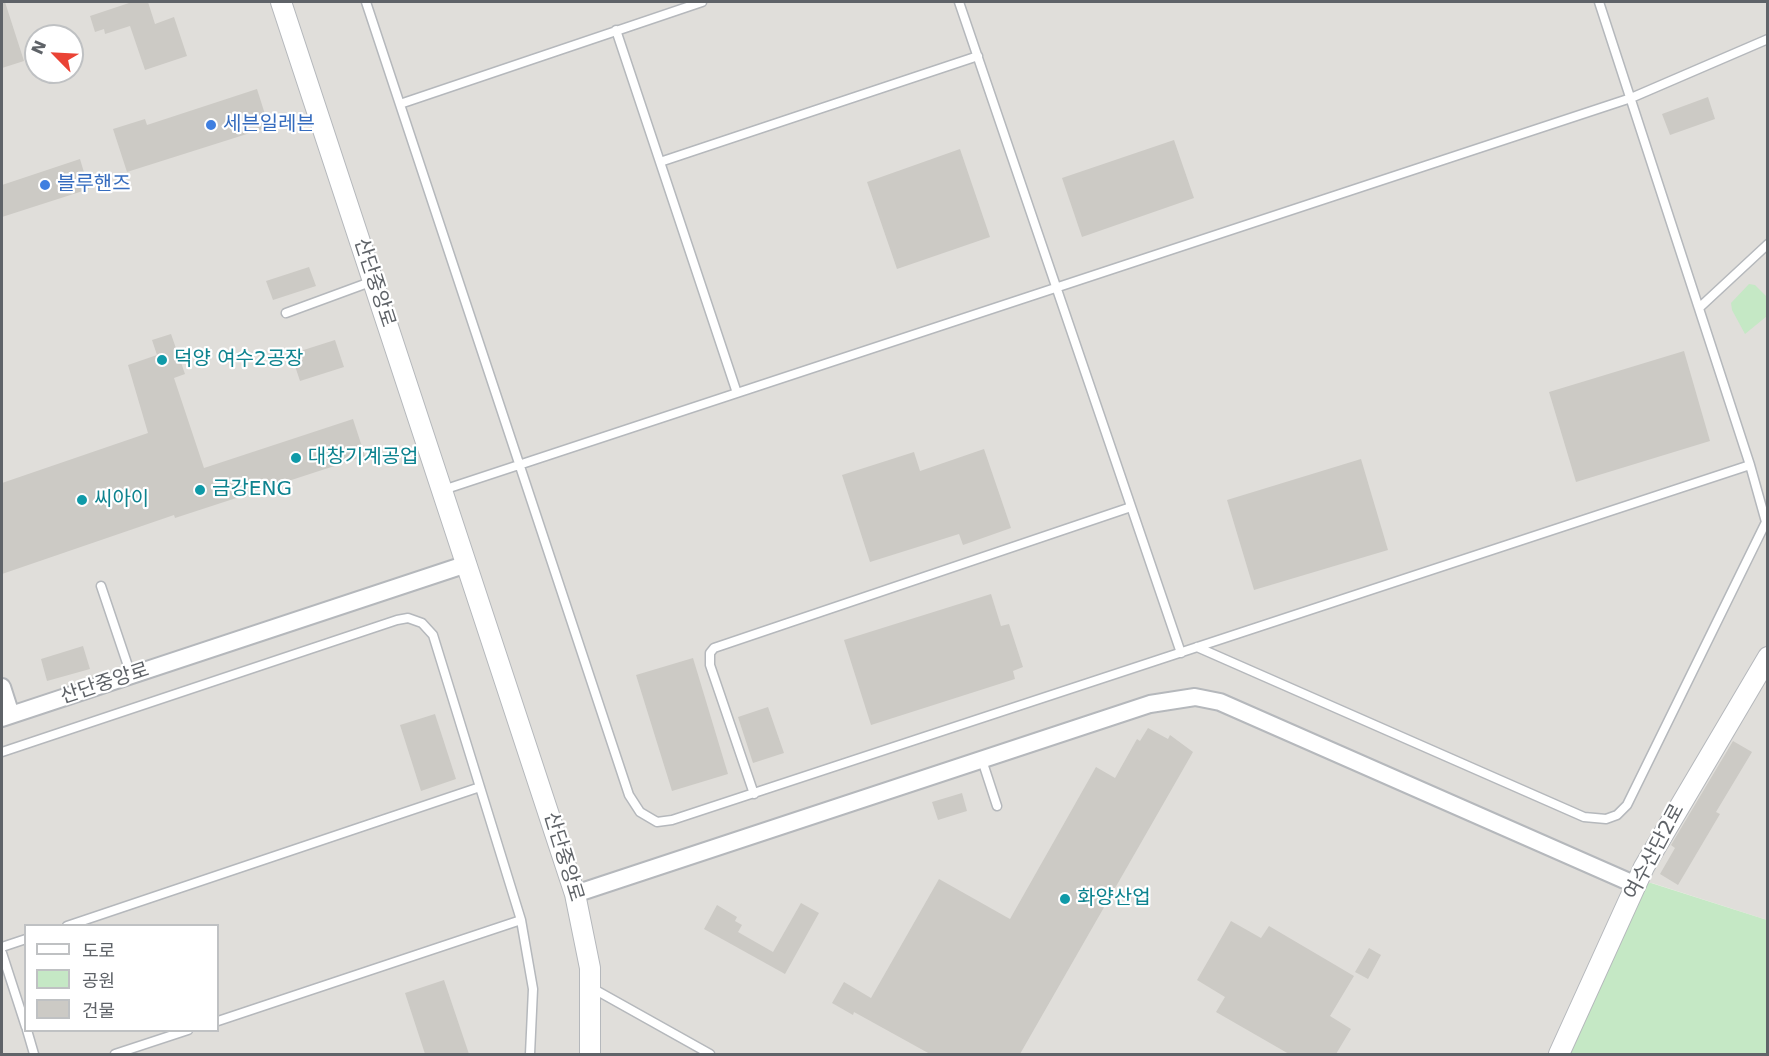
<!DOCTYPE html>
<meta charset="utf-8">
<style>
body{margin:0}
#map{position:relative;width:1769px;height:1056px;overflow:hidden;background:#f1efe8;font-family:"DejaVu Sans","Noto Sans KR",sans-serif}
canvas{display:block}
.frame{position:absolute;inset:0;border:3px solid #5f6368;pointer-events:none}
.legend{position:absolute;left:24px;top:924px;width:195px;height:108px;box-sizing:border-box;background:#fff;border:2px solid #bfc1c3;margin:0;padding:8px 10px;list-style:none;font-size:18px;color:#5f6368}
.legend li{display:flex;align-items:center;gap:12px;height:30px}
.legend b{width:30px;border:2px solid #bfc1c3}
.north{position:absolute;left:24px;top:24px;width:60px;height:60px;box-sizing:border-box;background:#fff;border:2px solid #bfc1c3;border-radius:50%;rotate:294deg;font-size:16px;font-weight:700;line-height:24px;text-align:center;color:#5f6368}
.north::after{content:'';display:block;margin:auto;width:21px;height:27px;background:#ea4335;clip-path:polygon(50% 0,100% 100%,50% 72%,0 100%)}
</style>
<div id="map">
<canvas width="1769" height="1056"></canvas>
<div class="frame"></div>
<ul class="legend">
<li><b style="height:8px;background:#fff"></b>도로</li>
<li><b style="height:16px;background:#c5e8c5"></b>공원</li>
<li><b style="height:16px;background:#cccac5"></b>건물</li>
</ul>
<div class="north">N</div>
</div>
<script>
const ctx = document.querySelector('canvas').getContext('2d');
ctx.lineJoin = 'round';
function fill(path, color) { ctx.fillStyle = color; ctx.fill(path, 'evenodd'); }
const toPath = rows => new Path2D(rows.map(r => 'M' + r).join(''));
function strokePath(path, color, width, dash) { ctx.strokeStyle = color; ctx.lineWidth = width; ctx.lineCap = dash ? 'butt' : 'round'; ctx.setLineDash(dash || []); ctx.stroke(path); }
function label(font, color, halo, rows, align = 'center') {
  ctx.font = font + ' "DejaVu Sans","Noto Sans KR",sans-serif'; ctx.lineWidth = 4.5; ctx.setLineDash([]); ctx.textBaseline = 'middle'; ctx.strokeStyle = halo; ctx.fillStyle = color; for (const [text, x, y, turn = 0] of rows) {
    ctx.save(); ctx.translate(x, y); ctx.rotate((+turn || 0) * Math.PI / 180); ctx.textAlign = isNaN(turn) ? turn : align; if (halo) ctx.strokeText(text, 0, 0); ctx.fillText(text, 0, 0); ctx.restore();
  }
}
fill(toPath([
 [2,2,1767,2,1767,920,1652,883,1636,885,1559,1054,2,1054],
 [36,36,72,36,72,72,36,72],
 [26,926,218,926,218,1030,26,1030]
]), '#e0deda');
fill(toPath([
 [1749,284,1755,285,1767,297,1767,316,1745,334,1732,310,1731,303],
 [1651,883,1767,920,1767,1054,1559,1054,1636,885]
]), '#c5e8c5');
fill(toPath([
 [2,2,5,2,24,61,2,68],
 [132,2,148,2,155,24,174,17,187,56,145,70,130,26,105,34,104,29,95,32,90,16],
 [257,89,269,127,127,172,113,129,145,119,147,125],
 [1708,97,1715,119,1670,135,1662,114],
 [1174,140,1194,198,1082,237,1062,178],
 [960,149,990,237,897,269,867,182],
 [80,159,89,189,2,217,2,185],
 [309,267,316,286,273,300,266,281],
 [171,334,185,374,174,378,204,468,353,419,365,456,175,518,174,515,2,574,2,483,148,433,128,365,157,355,152,340],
 [335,340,344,367,300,381,291,354],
 [1684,351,1710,441,1576,482,1549,392],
 [984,449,1011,528,963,545,959,534,870,562,842,475,914,452,920,471],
 [1361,459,1388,550,1254,590,1227,500],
 [991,594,1001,626,1009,624,1023,667,1013,671,1015,679,871,725,844,640],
 [83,646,90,669,47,681,41,659],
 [693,658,728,774,672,791,636,675],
 [768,707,784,753,753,763,738,717],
 [435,714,456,779,421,791,400,725],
 [1148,728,1168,739,1170,735,1193,752,1020,1054,930,1054,854,1012,853,1015,832,1003,844,982,871,998,939,879,1010,919,1096,767,1115,778,1137,739,1140,741],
 [1733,741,1752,752,1716,812,1720,814,1678,885,1660,874,1675,848,1671,845],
 [962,793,967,811,938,820,932,802],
 [801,903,819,913,785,974,704,929,717,905,737,917,735,921,742,925,738,932,773,952],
 [1231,921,1261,938,1269,926,1354,976,1330,1016,1351,1029,1336,1054,1289,1054,1216,1012,1225,997,1197,980],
 [1369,948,1381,955,1368,979,1355,972],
 [444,980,469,1054,425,1054,405,993]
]), '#cccac5');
const service = toPath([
 [366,2,629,795,640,812,657,822,672,820,1750,465],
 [959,2,1181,653],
 [616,30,737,393],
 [400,104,702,2],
 [660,162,978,56],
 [1699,308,1768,244],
 [286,313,373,281],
 [443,490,1631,98,1768,39],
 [101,586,131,675],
 [1197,647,1584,817,1606,819,1617,815,1627,805,1766,522,1750,465,1599,2],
 [2,752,397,620,408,618,422,623,433,635,521,920,533,989,530,1054],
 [982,760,997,806],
 [754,794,710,665,710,653,714,648,1131,507],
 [67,926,480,787],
 [2,947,26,939],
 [2,953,26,1027],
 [592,988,710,1054],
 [218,1021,521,920],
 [27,1030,34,1054],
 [115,1054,188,1030]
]);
const minor = toPath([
 [2,687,11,715],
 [2,718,467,564],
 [575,894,1150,704,1195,697,1220,702,1636,885]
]);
const tertiary = toPath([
 [281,2,575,894,590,968,590,1054],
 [1559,1054,1644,867,1768,657]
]);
strokePath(service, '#b5b8bc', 11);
strokePath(minor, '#b5b8bc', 20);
strokePath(tertiary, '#b5b8bc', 22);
strokePath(service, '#fff', 8);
strokePath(minor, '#fff', 16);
strokePath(tertiary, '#fff', 20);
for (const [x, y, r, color] of [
 [211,125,6,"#3f7fe0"],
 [45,185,6,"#3f7fe0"],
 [162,360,6,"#0f9aa8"],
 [296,458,6,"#0f9aa8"],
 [200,490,6,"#0f9aa8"],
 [82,500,6,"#0f9aa8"],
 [1065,899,6,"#0f9aa8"]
]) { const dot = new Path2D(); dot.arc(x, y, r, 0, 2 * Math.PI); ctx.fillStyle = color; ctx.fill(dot); strokePath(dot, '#fff', 2); }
label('20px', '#366cbe', '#fff', [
 ["세븐일레븐",223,125],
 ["블루핸즈",57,185]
], 'left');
label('20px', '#5f6368', '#fff', [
 ["산단중앙로",374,283,72],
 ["산단중앙로",105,684,-18],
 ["여수산단2로",1655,852,-62],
 ["산단중앙로",563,857,73]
]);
label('20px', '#0d838f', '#fff', [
 ["덕양 여수2공장",174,360],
 ["대창기계공업",308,458],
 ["금강ENG",212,490],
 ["씨아이",94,500],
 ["화양산업",1077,899]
], 'left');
</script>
